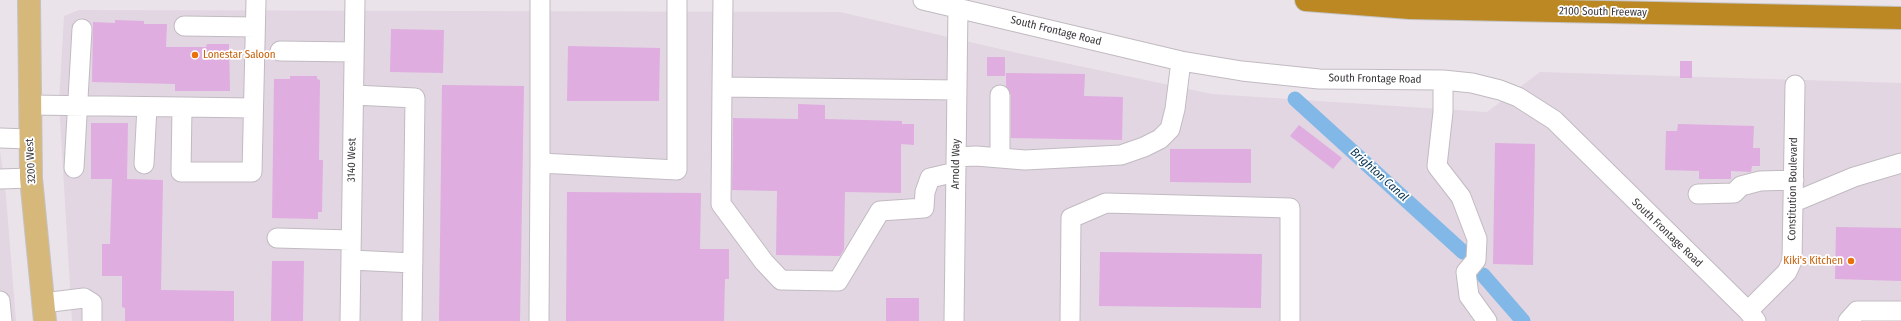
<!DOCTYPE html>
<style>
body{margin:0}
canvas{display:block;background:#eae3ea}
</style>
<canvas width="1901" height="321"></canvas>
<script>
const ctx = document.querySelector('canvas').getContext('2d');
ctx.lineJoin = 'round';
function fill(path, color) { ctx.fillStyle = color; ctx.fill(path, 'evenodd'); }
const toPath = rows => new Path2D(rows.map(r => 'M' + r).join(''));
function strokePath(path, color, width, dash) { ctx.strokeStyle = color; ctx.lineWidth = width; ctx.lineCap = dash ? 'butt' : 'round'; ctx.setLineDash(dash || []); ctx.stroke(path); }
function label(font, color, halo, rows, align = 'center') {
  ctx.font = font + ' "Fira Sans Condensed",sans-serif'; ctx.lineWidth = 3.5; ctx.setLineDash([]); ctx.textBaseline = 'middle'; ctx.strokeStyle = halo; ctx.fillStyle = color; for (const [text, x, y, turn = 0] of rows) {
    ctx.save(); ctx.translate(x, y); ctx.rotate((+turn || 0) * Math.PI / 180); ctx.textAlign = isNaN(turn) ? turn : align; if (halo) ctx.strokeText(text, 0, 0); ctx.fillText(text, 0, 0); ctx.restore();
  }
}
fill(toPath([
 [79,10,840,12,1022,54,1212,94,1487,112,1540,72,1901,83,1901,321,72,321,59,102,64,16],
 [0,150,6,196,16,321,0,321]
]), '#e2d6e2');
strokePath(toPath([
 [1295,99,1463,252],
 [1483,275,1523,321]
]), '#81b8e7', 15);
fill(toPath([
 [115,20,144,21,144,24,167,24,166,47,206,47,207,44,229,44,230,91,175,91,175,84,92,82,93,22,115,23],
 [391,29,444,30,443,73,390,72],
 [568,46,660,48,659,101,567,101],
 [987,57,1005,57,1005,76,987,76],
 [1680,61,1692,61,1692,78,1680,78],
 [1006,73,1085,74,1084,96,1123,97,1122,140,1011,138,1011,95,1006,86],
 [290,76,317,76,317,79,320,80,319,160,323,160,322,212,318,212,318,219,272,218,274,79,290,79],
 [442,85,524,86,520,321,439,321],
 [798,104,825,105,825,119,902,121,902,124,914,124,914,145,901,144,901,193,845,192,844,249,840,256,776,255,777,191,732,190,733,118,798,119],
 [91,123,128,123,127,179,163,180,161,290,234,291,234,321,125,321,125,308,122,307,122,276,102,276,102,244,110,244,112,179,91,179],
 [1678,124,1754,126,1753,148,1760,148,1760,166,1752,166,1751,172,1731,171,1731,179,1699,179,1699,171,1665,170,1666,131,1677,131],
 [1299,125,1342,158,1333,169,1290,136],
 [1495,143,1535,144,1533,265,1493,264],
 [1170,149,1251,149,1251,183,1170,182],
 [567,192,701,193,700,249,729,249,729,279,725,279,724,321,566,321],
 [1836,227,1901,228,1901,281,1835,279],
 [1100,252,1262,254,1261,308,1099,306],
 [272,261,304,261,303,321,271,321],
 [886,298,919,298,919,321,886,321]
]), '#dfade0');
const minor = toPath([
 [540,0,540,163,677,170,677,0],
 [723,0,722,87,957,90],
 [923,0,1181,61,1242,71,1319,79,1443,80,1472,83,1500,90,1518,97,1554,120,1748,311,1756,321],
 [184,26,255,27],
 [280,51,354,52],
 [1443,80,1443,112,1437,166,1461,197,1477,239,1476,260,1466,272,1469,296,1487,321],
 [722,87,721,204,764,262,781,280,838,281,880,211,924,208,925,192,930,178,956,172],
 [354,95,415,98,412,321],
 [1000,95,1000,158],
 [29,105,182,107],
 [253,108,182,107,181,172,252,172,256,0],
 [0,138,30,139],
 [956,157,976,156,1025,160,1121,155,1144,147,1160,139,1170,129,1175,109,1181,61],
 [144,164,147,107],
 [74,168,82,29],
 [0,179,31,178],
 [1698,194,1734,193,1741,186,1760,181,1794,180],
 [1794,202,1854,177,1901,163],
 [277,238,351,240],
 [351,260,413,263],
 [0,301,2,321],
 [43,303,84,298,92,303,92,321],
 [1748,311,1787,272,1792,261,1795,85],
 [350,321,355,0],
 [539,321,540,163],
 [954,321,958,7],
 [1070,321,1071,218,1106,203,1290,208,1290,321],
 [1848,321,1857,311,1901,311]
]);
const major = toPath([
 [29,0,31,178,45,321]
]);
const highway = toPath([
 [1306,0,1410,8,1901,18]
]);
strokePath(minor, '#c1bbc1', 21);
strokePath(major, '#c4c3c4', 24);
strokePath(highway, '#c4c3c4', 24);
strokePath(minor, '#fff', 19);
strokePath(major, '#d6b87b', 22);
strokePath(highway, '#bb8823', 22);
for (const [x, y, r, color] of [
 [195,55,4,"#e8710a"],
 [1851,261,4,"#e8710a"]
]) { const dot = new Path2D(); dot.arc(x, y, r, 0, 2 * Math.PI); ctx.fillStyle = color; ctx.fill(dot); strokePath(dot, '#fff', 1.5); }
label('11px', '#3b383b', '#fff', [
 ["2100 South Freeway",1603,12,1],
 ["South Frontage Road",1056,31,14],
 ["South Frontage Road",1375,79,1],
 ["3140 West",352,160,-89],
 ["3200 West",31,161,-93],
 ["Arnold Way",956,164,-89],
 ["Constitution Boulevard",1793,189,-89],
 ["South Frontage Road",1667,233,44]
]);
label('11px', '#c56008', '#fff', [
 ["Lonestar Saloon",203,55],
 ["Kiki's Kitchen",1843,261,"right"]
], 'left');
label('italic 12px', '#063251', '#fff', [
 ["Brighton Canal",1379,175,42]
]);
</script>
